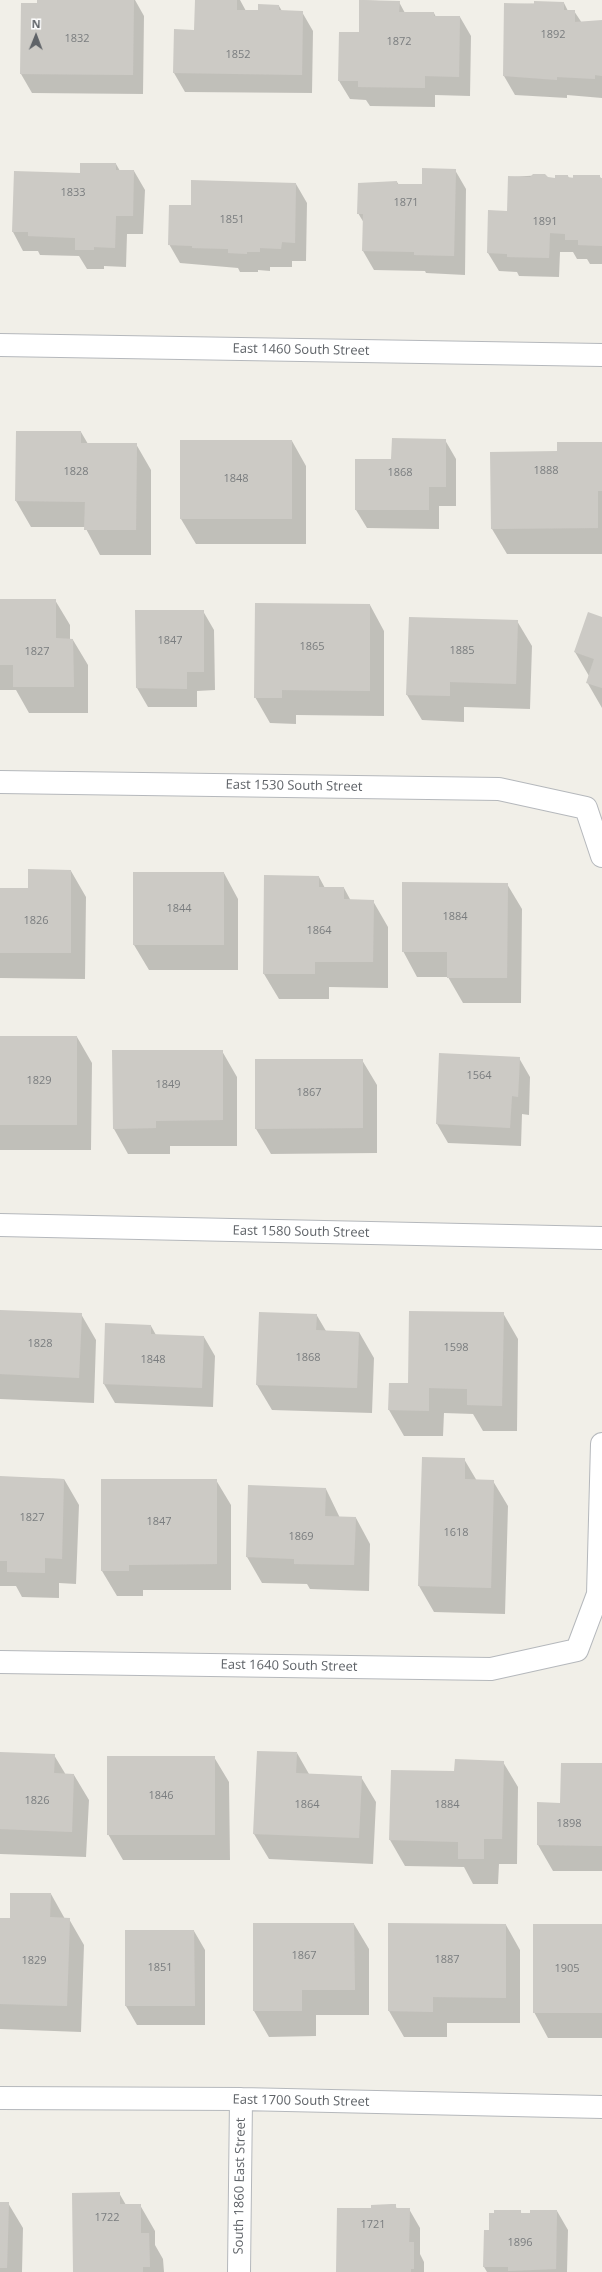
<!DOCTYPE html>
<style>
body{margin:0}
#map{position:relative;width:602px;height:2272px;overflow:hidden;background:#f1efe8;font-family:"Open Sans",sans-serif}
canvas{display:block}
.north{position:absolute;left:16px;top:16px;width:40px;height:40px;-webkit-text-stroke:3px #fff;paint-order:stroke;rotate:1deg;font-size:11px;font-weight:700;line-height:16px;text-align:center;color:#5f6368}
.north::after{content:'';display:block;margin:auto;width:14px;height:18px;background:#5f6368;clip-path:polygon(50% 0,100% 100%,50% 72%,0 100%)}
</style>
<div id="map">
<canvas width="602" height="2272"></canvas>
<div class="north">N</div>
</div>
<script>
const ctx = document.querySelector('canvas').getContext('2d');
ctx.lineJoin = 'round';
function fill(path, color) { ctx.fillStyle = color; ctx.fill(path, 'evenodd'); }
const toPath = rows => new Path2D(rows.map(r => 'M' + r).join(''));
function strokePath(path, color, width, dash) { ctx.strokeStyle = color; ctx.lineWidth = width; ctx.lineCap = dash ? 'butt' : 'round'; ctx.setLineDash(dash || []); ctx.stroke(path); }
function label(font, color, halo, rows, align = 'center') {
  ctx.font = font + ' "Open Sans",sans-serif'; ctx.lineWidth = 4; ctx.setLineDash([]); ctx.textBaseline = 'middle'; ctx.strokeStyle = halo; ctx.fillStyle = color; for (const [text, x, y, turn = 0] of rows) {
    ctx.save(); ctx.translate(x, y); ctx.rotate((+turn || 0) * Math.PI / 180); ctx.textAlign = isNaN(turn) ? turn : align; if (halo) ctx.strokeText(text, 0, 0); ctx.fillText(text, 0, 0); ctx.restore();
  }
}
fill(toPath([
 [38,0,135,0,144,16,143,94,32,93,21,74],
 [196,0,240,0,246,11,259,11,279,6,282,11,302,12,313,31,312,93,185,92,174,73,195,31],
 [360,0,399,2,405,13,434,13,436,17,460,17,471,36,470,96,435,95,435,107,370,106,366,100,350,99,339,81,360,34],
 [564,3,568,11,574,11,582,23,588,23,588,21,602,21,602,98,567,95,567,98,515,95,504,76,505,4],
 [116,164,120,171,134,171,145,190,143,234,127,234,126,267,104,266,104,269,87,269,79,256,40,255,38,251,23,251,13,232,81,174],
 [455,170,466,189,465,275,426,273,425,271,374,270,363,251,364,223,358,213,397,182,399,185,423,186],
 [544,175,547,178,556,179,568,176,569,178,599,176,602,179,602,264,590,264,587,259,577,259,573,252,560,252,559,277,519,276,517,272,499,271,488,253,508,212,509,177],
 [296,184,307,203,306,261,292,261,292,267,270,267,270,271,258,270,258,272,240,272,238,268,180,263,169,244,192,206],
 [17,432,81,432,88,444,136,444,151,470,151,555,100,555,85,527,31,527,16,501],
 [445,440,456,459,456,506,439,506,439,529,367,528,356,510,392,460],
 [292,441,306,466,306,544,196,544,181,519],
 [602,443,602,554,507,554,492,529,558,452],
 [0,600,55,600,70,625,70,639,73,640,88,665,88,713,29,713,16,690,0,690],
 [370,605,384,631,384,716,296,715,296,724,270,723,255,697],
 [203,611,214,630,215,690,197,691,197,707,148,707,137,688],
 [602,618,602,708,587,682,589,676,575,652],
 [517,621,532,646,530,709,464,707,464,722,422,720,407,695],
 [71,871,86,897,85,979,0,978,0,889,29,889],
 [224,873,238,899,238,970,149,970,134,945],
 [319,877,325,888,344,888,351,901,373,901,388,927,388,988,329,987,329,999,279,999,264,974],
 [507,884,522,909,521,1003,463,1003,448,977,417,977,403,951],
 [0,1037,77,1037,92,1063,91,1150,0,1150],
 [222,1051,237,1077,237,1146,170,1146,170,1154,128,1154,114,1129],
 [519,1058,530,1077,529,1115,522,1114,521,1146,448,1143,437,1124],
 [362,1060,377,1085,377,1153,271,1154,256,1129],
 [0,1311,81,1314,96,1340,94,1403,0,1399],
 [503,1313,518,1339,517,1431,483,1431,473,1414,444,1413,443,1436,404,1436,389,1410,409,1384],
 [316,1314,326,1331,359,1332,374,1358,372,1413,272,1410,257,1385],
 [106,1324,151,1326,156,1335,204,1337,215,1356,213,1407,115,1403,104,1384],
 [423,1458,464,1459,477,1481,493,1481,508,1506,505,1614,434,1612,419,1586],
 [0,1477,64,1479,79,1505,76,1584,59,1583,59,1598,22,1597,16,1586,0,1586],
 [216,1480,231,1505,231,1590,143,1590,143,1596,117,1596,102,1571],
 [249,1486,326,1489,340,1518,356,1518,370,1544,369,1591,310,1589,307,1584,262,1583,247,1557],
 [0,1753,54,1755,66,1775,74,1775,89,1800,86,1857,0,1854],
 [297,1753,309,1774,361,1777,376,1802,373,1864,269,1859,254,1834],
 [214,1757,229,1782,230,1860,123,1860,108,1834],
 [503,1762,518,1787,517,1864,499,1864,498,1884,473,1884,464,1867,405,1866,390,1840,455,1772],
 [602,1764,602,1871,553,1871,538,1845,561,1804],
 [51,1894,65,1919,69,1919,84,1945,81,2032,0,2029,0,1919,11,1919],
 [254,1924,354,1924,369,1949,369,2015,316,2015,316,2036,269,2037,254,2011],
 [389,1924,506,1925,520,1950,520,2023,447,2023,447,2037,404,2037,389,2011],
 [602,1925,602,2038,548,2038,534,2012],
 [194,1931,205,1950,205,2025,137,2025,126,2006],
 [119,2193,126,2205,140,2205,155,2231,155,2245,163,2259,164,2272,74,2272],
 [0,2203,8,2203,23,2228,22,2272,0,2272],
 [395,2205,397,2209,409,2209,420,2228,420,2254,424,2262,424,2272,337,2272,372,2209],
 [520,2211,522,2214,557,2211,568,2230,567,2272,487,2272,484,2267,490,2231]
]), '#0003');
fill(toPath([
 [37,0,134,0,133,75,20,74,21,3,37,3],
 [195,0,237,0,237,10,258,10,258,4,279,5,279,10,303,11,302,75,173,73,174,29,194,30],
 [359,0,400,1,399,12,434,12,434,16,460,16,459,77,425,76,425,88,358,87,358,81,338,81,339,32,359,32],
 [534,1,564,2,564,10,575,10,575,22,602,20,602,76,595,75,595,79,557,77,557,80,503,76,504,3,534,4],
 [80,163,116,163,116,170,134,170,133,216,116,216,115,248,94,247,94,250,75,250,75,238,28,236,28,232,12,232,14,171,80,173],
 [422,168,456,169,454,256,414,255,414,252,362,251,363,214,357,214,358,183,397,181,397,184,422,184],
 [533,174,545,174,548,177,555,178,555,175,568,175,568,177,573,178,573,175,600,175,600,178,602,178,602,246,578,245,578,240,565,240,565,234,550,233,549,258,507,257,507,254,487,253,488,210,507,211,508,176,530,177],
 [191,180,296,183,295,243,282,242,281,249,260,248,260,252,247,252,247,254,228,253,228,249,192,248,192,246,168,245,169,205,191,205],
 [16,431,81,431,81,443,137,443,136,530,84,530,85,502,15,501],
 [392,438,446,439,446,487,429,487,429,510,355,510,355,459,391,459],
 [180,440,292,440,292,519,180,519],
 [557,442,602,442,602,491,598,491,598,528,491,529,490,452,557,451],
 [0,599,56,599,56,638,73,639,74,687,13,687,13,665,0,665],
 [255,603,370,604,370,691,282,690,282,698,254,698],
 [135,610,204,610,204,672,187,672,187,689,136,688],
 [588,612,602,617,602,688,586,683,594,659,574,652],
 [409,617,518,620,516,684,450,682,450,696,406,695],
 [28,869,71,870,71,953,0,953,0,888,28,888],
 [133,872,224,872,224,945,133,945],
 [264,875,319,876,319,887,344,887,344,899,374,900,373,962,315,962,315,974,263,974],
 [402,882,508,883,507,978,447,978,447,952,402,952],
 [0,1036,77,1036,77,1125,0,1125],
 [112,1050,223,1050,223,1120,156,1121,156,1128,113,1129],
 [439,1053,520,1057,518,1097,512,1096,510,1128,436,1124],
 [255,1059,363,1059,363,1128,255,1129],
 [0,1310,82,1313,79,1378,0,1374],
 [409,1311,504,1312,502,1406,467,1405,467,1389,429,1388,429,1411,388,1410,389,1383,408,1383],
 [259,1312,317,1314,316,1330,359,1332,357,1388,256,1385],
 [105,1323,151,1325,151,1334,204,1336,202,1388,103,1384],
 [422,1457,465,1458,465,1479,494,1480,491,1588,418,1586],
 [0,1476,64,1479,62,1559,45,1558,45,1573,7,1572,7,1561,0,1561],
 [101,1479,217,1479,217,1564,129,1565,129,1571,101,1571],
 [248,1485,326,1488,325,1516,356,1517,354,1565,294,1564,294,1559,246,1557],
 [257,1751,297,1752,296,1773,362,1776,359,1838,253,1834],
 [0,1752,55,1754,54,1773,74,1774,72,1832,0,1829],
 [107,1756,215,1756,215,1835,107,1835],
 [455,1759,504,1761,502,1839,484,1839,484,1859,458,1859,458,1842,389,1840,391,1770,454,1771],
 [561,1763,602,1763,602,1846,537,1845,537,1802,560,1803],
 [10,1893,51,1893,50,1917,70,1918,67,2006,0,2004,0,1918,10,1918],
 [253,1923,354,1923,355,1990,302,1990,302,2011,253,2011],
 [388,1923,506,1924,506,1998,433,1997,433,2012,388,2011],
 [533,1924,602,1924,602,2013,533,2013],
 [125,1930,194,1930,195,2006,125,2006],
 [120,2192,120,2204,141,2204,141,2233,149,2233,150,2267,143,2267,143,2272,73,2272,72,2193],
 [0,2202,9,2202,7,2268,0,2268],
 [391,2204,396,2204,396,2208,410,2208,409,2242,414,2242,414,2269,411,2269,411,2272,336,2272,337,2208,371,2208,371,2205],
 [494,2210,521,2210,521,2213,530,2213,530,2210,557,2210,556,2269,508,2271,508,2267,483,2267,484,2230,489,2230,489,2213,494,2213]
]), '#cccac5');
const street = toPath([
 [0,345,602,355],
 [0,782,499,789,586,808,602,856],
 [0,1225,602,1238],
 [0,1662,491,1669,577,1650,598,1594,602,1444],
 [0,2098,241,2099,602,2107],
 [239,2272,241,2099]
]);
strokePath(street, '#b5b8bc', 24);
strokePath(street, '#fff', 22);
label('11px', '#7a7d7f', null, [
 ["1892",553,35],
 ["1832",77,39],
 ["1872",399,42],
 ["1852",238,55],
 ["1833",73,193],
 ["1871",406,203],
 ["1851",232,220],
 ["1891",545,222],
 ["1888",546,471],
 ["1828",76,472],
 ["1868",400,473],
 ["1848",236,479],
 ["1847",170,641],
 ["1865",312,647],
 ["1885",462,651],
 ["1827",37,652],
 ["1844",179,909],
 ["1884",455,917],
 ["1826",36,921],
 ["1864",319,931],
 ["1564",479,1076],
 ["1829",39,1081],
 ["1849",168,1085],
 ["1867",309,1093],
 ["1828",40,1344],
 ["1598",456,1348],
 ["1868",308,1358],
 ["1848",153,1360],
 ["1827",32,1518],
 ["1847",159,1522],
 ["1618",456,1533],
 ["1869",301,1537],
 ["1846",161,1796],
 ["1826",37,1801],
 ["1864",307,1805],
 ["1884",447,1805],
 ["1898",569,1824],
 ["1867",304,1956],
 ["1887",447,1960],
 ["1829",34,1961],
 ["1851",160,1968],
 ["1905",567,1969],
 ["1722",107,2218],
 ["1721",373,2225],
 ["1896",520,2243]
]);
label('13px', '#5f6368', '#fff', [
 ["East 1460 South Street",301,350,1],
 ["East 1530 South Street",294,786,1],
 ["East 1580 South Street",301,1232,1],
 ["East 1640 South Street",289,1666,1],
 ["East 1700 South Street",301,2101,1],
 ["South 1860 East Street",240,2186,-89]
]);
</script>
